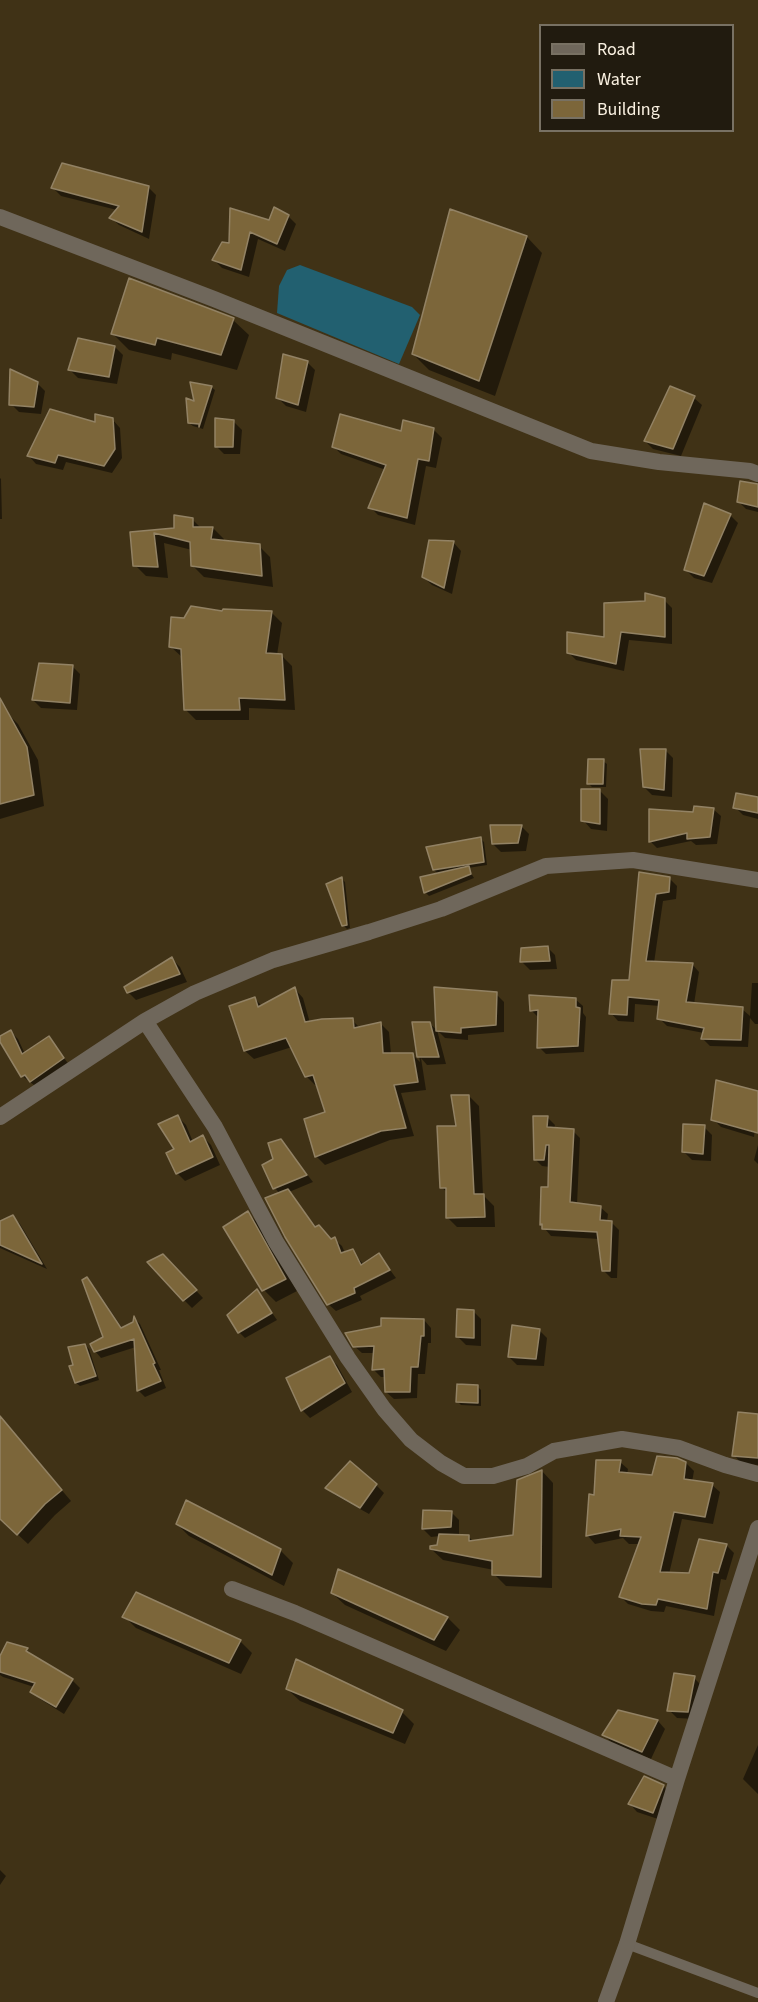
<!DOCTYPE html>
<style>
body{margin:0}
#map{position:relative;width:758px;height:2002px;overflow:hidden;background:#403216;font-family:"Source Sans 3",sans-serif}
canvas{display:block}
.legend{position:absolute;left:539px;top:24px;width:195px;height:108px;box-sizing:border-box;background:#211b0f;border:2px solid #787163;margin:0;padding:8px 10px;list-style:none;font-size:18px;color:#faf1e1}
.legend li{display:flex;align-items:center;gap:12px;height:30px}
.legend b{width:30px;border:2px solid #787163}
</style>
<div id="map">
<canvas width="758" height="2002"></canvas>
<ul class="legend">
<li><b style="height:8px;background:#6f675b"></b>Road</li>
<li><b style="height:16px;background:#226070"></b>Water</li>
<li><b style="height:16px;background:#7c663a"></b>Building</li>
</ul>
</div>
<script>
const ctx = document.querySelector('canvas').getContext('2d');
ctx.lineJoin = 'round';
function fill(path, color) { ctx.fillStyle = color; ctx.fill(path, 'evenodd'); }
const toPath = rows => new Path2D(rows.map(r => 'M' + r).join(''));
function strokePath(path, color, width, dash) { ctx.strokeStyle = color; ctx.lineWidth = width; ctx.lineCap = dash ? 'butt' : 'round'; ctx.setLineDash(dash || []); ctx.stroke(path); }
fill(toPath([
 [300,265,412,307,420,315,399,364,277,313,279,286,287,270]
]), '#226070');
fill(toPath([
 [148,187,156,195,149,239,119,225,111,218,117,210,61,196,53,188],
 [232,210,269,222,288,216,296,224,285,251,258,239,249,277,222,268,214,260,231,244],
 [527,237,542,253,495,396,429,370,413,354],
 [233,320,249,335,237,370,172,353,171,360,129,350,113,334],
 [115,347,123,355,117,384,78,378,70,370],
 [307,362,315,370,306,412,286,406,278,398],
 [37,383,45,391,41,414,19,412,11,404],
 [211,387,215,390,203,429,193,426,189,423],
 [694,398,702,405,681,456,653,449,645,441],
 [112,419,120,428,122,458,112,473,66,462,63,470,36,464,29,456,96,424],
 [234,422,242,430,240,454,224,454,216,446],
 [434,430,442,438,436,468,426,466,415,525,378,515,370,507,386,470,341,454,333,446,402,433],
 [0,478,1,479,2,519,0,519],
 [758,491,758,512,746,509,738,501],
 [730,515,738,523,712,583,694,578,686,570],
 [192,519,202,529,213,528,224,539,223,542,259,546,270,557,273,587,204,577,193,566,192,550,164,543,168,578,146,576,135,565,132,533,175,529],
 [454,543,461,551,452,594,432,585,423,577],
 [664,600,672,608,672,644,629,640,624,671,576,660,568,652,606,639],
 [223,612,271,612,282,623,277,655,282,656,292,666,295,710,249,708,249,720,196,720,185,709,183,658,171,647,185,619],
 [72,666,80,674,77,710,41,708,33,700],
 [7,713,18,724,38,760,44,806,0,819,0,715],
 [665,750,673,758,672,797,652,795,644,787],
 [603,761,607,764,606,787,592,787,588,783],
 [600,791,608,799,607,831,591,829,583,820],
 [758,798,758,819,743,815,735,807],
 [713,809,721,816,717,844,696,845,691,841,657,848,650,841,695,813],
 [521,826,529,834,526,851,501,852,493,844],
 [481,839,484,842,487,865,468,868,474,878,429,896,425,892,438,874,434,870],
 [640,874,669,878,677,886,676,899,663,901,654,963,692,964,699,972,694,1004,742,1009,750,1016,752,983,758,983,758,1024,755,1024,750,1018,748,1047,710,1046,703,1039,704,1033,667,1026,659,1018,660,1006,635,1004,634,1022,618,1021,611,1013,631,982],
 [342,879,345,882,350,928,347,929,343,925],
 [547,947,555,955,557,969,530,970,522,962],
 [172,959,180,967,187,982,136,1000,128,992],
 [295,989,303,998,310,1023,352,1020,360,1028,381,1024,389,1032,391,1054,413,1055,420,1062,414,1023,429,1023,437,1030,446,1064,427,1065,421,1058,426,1090,401,1093,414,1136,390,1140,325,1165,316,1156,326,1113,318,1085,315,1085,307,1077,292,1047,254,1059,245,1051,231,1007,255,999,263,1007],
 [496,994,504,1002,504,1032,468,1035,468,1040,445,1038,437,1030],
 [575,999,583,1006,583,1013,586,1017,584,1052,546,1054,539,1047,538,1017,531,1010],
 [11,1032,18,1039,25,1054,49,1038,70,1066,38,1088,22,1076,0,1039,0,1037],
 [469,1096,479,1106,483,1195,494,1206,495,1227,457,1227,447,1217,448,1193,441,1187],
 [758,1098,754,1137,721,1127,713,1119],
 [178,1117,186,1125,193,1142,203,1137,211,1145,220,1165,185,1181,177,1173,168,1154,177,1150],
 [547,1117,555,1125,554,1129,573,1131,580,1138,577,1205,600,1207,608,1214,607,1222,612,1223,619,1230,617,1278,611,1278,603,1270,599,1239,551,1236,541,1224,549,1188,550,1167,542,1166,535,1159],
 [704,1127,712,1135,711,1161,692,1160,684,1152],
 [281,1141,313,1182,289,1192,317,1228,332,1240,334,1239,342,1246,345,1253,352,1251,364,1265,379,1255,396,1278,360,1296,362,1300,336,1311,328,1304,280,1194,275,1188,275,1160],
 [758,1145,758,1164,754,1160],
 [248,1213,260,1225,297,1291,276,1302,264,1290,225,1228],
 [12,1216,20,1224,47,1269,0,1248,0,1223],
 [163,1256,203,1298,192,1308,184,1300],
 [87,1279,94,1286,123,1329,134,1323,135,1319,140,1324,161,1370,159,1370,166,1388,145,1397,139,1391,136,1347,101,1358,95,1351,105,1338],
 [257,1291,277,1320,245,1338,239,1332],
 [473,1311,481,1319,481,1346,466,1345,458,1337],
 [424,1320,431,1328,431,1343,428,1343,425,1374,418,1374,417,1398,394,1399,386,1392,386,1377,381,1377,374,1370,375,1353,362,1353,354,1346],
 [539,1330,547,1338,544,1366,517,1365,509,1357],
 [85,1345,89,1349,99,1380,80,1386,76,1383,71,1367,74,1366],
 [329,1358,337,1365,352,1392,310,1418,302,1410],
 [477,1386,481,1390,481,1406,461,1405,458,1402],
 [758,1415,758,1465,741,1463,734,1455],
 [0,1420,19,1440,71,1501,55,1515,28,1544,0,1518],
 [620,1462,628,1469,627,1474,653,1477,686,1463,694,1471,692,1482,712,1485,720,1492,713,1524,682,1519,669,1574,690,1575,726,1545,734,1553,726,1580,721,1579,714,1616,666,1606,664,1612,651,1611,628,1604,620,1596,640,1544,629,1544,623,1538,595,1544,588,1536,591,1495,596,1497],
 [542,1471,553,1483,552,1588,506,1586,494,1574,494,1570,443,1560,431,1549,439,1547,440,1536,431,1537,423,1529,451,1512,459,1520,459,1536,469,1537,474,1542,515,1536],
 [376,1485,384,1493,369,1514,335,1495,327,1488],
 [177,1524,280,1550,293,1563,284,1586,189,1536],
 [339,1571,448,1618,460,1630,446,1651,345,1605,332,1593],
 [124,1616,240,1641,252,1653,241,1674,136,1628],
 [27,1650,34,1657,72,1680,80,1688,64,1714,40,1699,32,1692,34,1687,3,1677,0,1675,0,1659],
 [694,1678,702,1686,695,1719,677,1718,669,1710],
 [287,1689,402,1712,414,1724,405,1744,300,1701],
 [619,1712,658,1721,665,1729,651,1759,612,1743,604,1735],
 [758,1745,758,1794,743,1779],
 [663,1786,671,1794,661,1820,637,1812,630,1804],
 [0,1870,6,1876,0,1885]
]), '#0007');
const building = toPath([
 [62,163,149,186,142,232,109,218,119,206,51,188,62,163],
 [274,207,289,215,277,244,250,232,241,270,212,260,222,242,229,243,230,208,269,220,274,207],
 [450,209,527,236,479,381,412,354,450,209],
 [129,278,234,318,221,355,157,338,155,345,111,334,129,278],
 [78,338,115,346,109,377,68,370,78,338],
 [283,354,308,361,298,405,276,398,283,354],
 [10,369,38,382,34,407,9,405,10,369],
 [190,382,212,386,199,427,199,424,188,423,186,398,194,401,190,382],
 [670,386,695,396,673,449,644,441,670,386],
 [50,409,95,422,95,414,113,418,115,449,104,466,58,455,55,463,27,456,50,409],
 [340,414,401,431,403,420,434,428,429,461,418,459,407,518,368,508,386,465,332,447,340,414],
 [215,418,234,420,233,447,215,447,215,418],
 [740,481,758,484,758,507,737,502,740,481],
 [704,503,731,514,704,576,684,570,704,503],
 [174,515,193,518,193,527,213,527,211,539,260,544,262,576,191,566,190,542,154,533,158,567,133,566,130,532,174,528,174,515],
 [429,540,454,541,444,588,422,577,429,540],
 [645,593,665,598,665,637,621,632,616,664,567,653,567,632,604,637,604,603,645,601,645,593],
 [191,606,222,611,223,609,272,611,266,653,282,654,285,700,239,698,240,710,184,710,181,649,169,647,171,617,184,618,191,606],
 [39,663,73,665,70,703,32,700,39,663],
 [0,698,27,747,34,795,0,804,0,698],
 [640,749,666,749,664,790,643,787,640,749],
 [588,759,604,759,603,784,587,784,588,759],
 [581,789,600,789,600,824,581,821,581,789],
 [736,793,758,797,758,813,733,808,736,793],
 [694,806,714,808,710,837,687,839,687,833,649,842,649,809,693,812,694,806],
 [490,825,522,825,518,843,492,844,490,825],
 [481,837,484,862,433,870,426,847,481,837],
 [469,866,471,874,424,893,420,877,469,866],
 [639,872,670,877,669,892,656,894,646,961,693,963,686,1002,743,1007,741,1040,701,1039,704,1028,657,1019,659,1000,628,997,627,1015,609,1014,612,980,629,980,639,872],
 [342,877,347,925,342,926,326,884,342,877],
 [548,946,550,961,520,962,521,948,548,946],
 [172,957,180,974,127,993,124,987,172,957],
 [295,987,305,1022,322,1019,353,1018,354,1028,381,1022,383,1053,413,1053,418,1082,394,1085,406,1128,381,1131,315,1157,304,1119,325,1112,313,1075,305,1077,286,1038,244,1051,229,1006,255,997,258,1007,295,987],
 [434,987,497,992,496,1025,461,1028,461,1033,436,1031,434,987],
 [529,995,576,998,576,1007,580,1008,578,1046,537,1048,538,1010,530,1011,529,995],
 [412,1022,430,1022,439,1057,417,1057,412,1022],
 [11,1030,22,1054,49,1036,64,1058,30,1082,25,1075,21,1077,0,1042,0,1036,11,1030],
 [716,1080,758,1091,758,1133,711,1120,716,1080],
 [451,1095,469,1095,474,1194,484,1194,485,1217,446,1218,446,1188,440,1188,437,1126,456,1126,451,1095],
 [178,1115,190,1142,203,1135,213,1157,176,1174,166,1153,174,1149,158,1124,178,1115],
 [533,1116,548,1116,547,1127,574,1129,570,1202,601,1206,600,1220,612,1221,610,1271,602,1271,597,1232,542,1229,542,1224,540,1225,541,1187,548,1187,549,1145,546,1145,544,1160,534,1160,533,1116],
 [683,1124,705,1125,703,1154,682,1152,683,1124],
 [281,1139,307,1175,273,1189,262,1165,273,1159,268,1143,281,1139],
 [288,1189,315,1227,319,1225,331,1239,335,1237,341,1253,353,1249,361,1265,379,1253,390,1270,354,1288,355,1293,327,1305,285,1237,265,1198,288,1189],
 [248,1211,286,1279,262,1291,223,1227,248,1211],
 [13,1215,42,1264,0,1245,0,1221,13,1215],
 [163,1254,197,1290,183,1301,147,1262,163,1254],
 [87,1277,121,1328,133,1322,134,1316,155,1363,153,1364,161,1381,137,1391,134,1339,94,1352,90,1344,103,1337,82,1280,87,1277],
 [257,1289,272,1313,238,1333,227,1315,257,1289],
 [457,1309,474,1310,474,1338,456,1337,457,1309],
 [381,1318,424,1319,424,1336,421,1336,418,1367,411,1367,410,1392,385,1392,384,1369,372,1370,374,1346,353,1347,345,1333,381,1326,381,1318],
 [512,1325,540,1329,536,1359,508,1357,512,1325],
 [85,1344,96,1376,75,1383,69,1366,73,1365,68,1347,85,1344],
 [330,1356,345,1383,301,1411,286,1378,330,1356],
 [457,1384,478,1385,478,1403,456,1402,457,1384],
 [738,1412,758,1414,758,1458,732,1456,738,1412],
 [0,1416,62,1490,45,1504,17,1535,0,1519,0,1416],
 [657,1456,677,1458,686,1462,684,1479,713,1483,705,1517,674,1512,660,1572,689,1573,699,1539,727,1544,718,1573,713,1572,707,1609,658,1599,656,1605,642,1604,619,1597,641,1537,620,1536,621,1529,586,1536,589,1494,594,1495,596,1460,621,1460,619,1472,652,1475,657,1456],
 [350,1461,377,1484,360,1508,325,1488,350,1461],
 [542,1470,541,1577,492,1575,492,1561,430,1549,430,1546,437,1545,439,1534,469,1535,469,1541,513,1535,517,1480,542,1470],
 [186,1500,281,1549,272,1575,176,1524,186,1500],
 [423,1510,452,1511,451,1527,422,1529,423,1510],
 [338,1569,448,1617,434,1640,331,1593,338,1569],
 [136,1592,241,1640,229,1663,122,1617,136,1592],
 [7,1642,28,1648,26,1651,73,1679,56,1707,30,1692,35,1683,0,1672,0,1656,7,1642],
 [296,1659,403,1710,393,1733,286,1689,296,1659],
 [674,1673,695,1676,688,1712,667,1711,674,1673],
 [618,1710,658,1720,642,1752,602,1735,618,1710],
 [644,1776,664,1785,653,1813,628,1804,644,1776]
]);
fill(building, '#7c663a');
strokePath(building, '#928264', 1.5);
strokePath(toPath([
 [627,1944,758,1993]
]), '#6f675b', 10);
strokePath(toPath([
 [0,217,214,299,591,451,659,462,750,471,758,474],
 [145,1021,215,1127,276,1242,348,1358,384,1409,411,1440,441,1463,464,1476,493,1476,527,1466,554,1451,622,1439,679,1448,725,1465,758,1474],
 [0,1117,145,1021,195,993,273,960,369,932,441,909,546,866,633,860,758,880],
 [232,1589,295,1613,677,1779],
 [606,2002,627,1944,677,1779,758,1528]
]), '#6f675b', 16);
</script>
